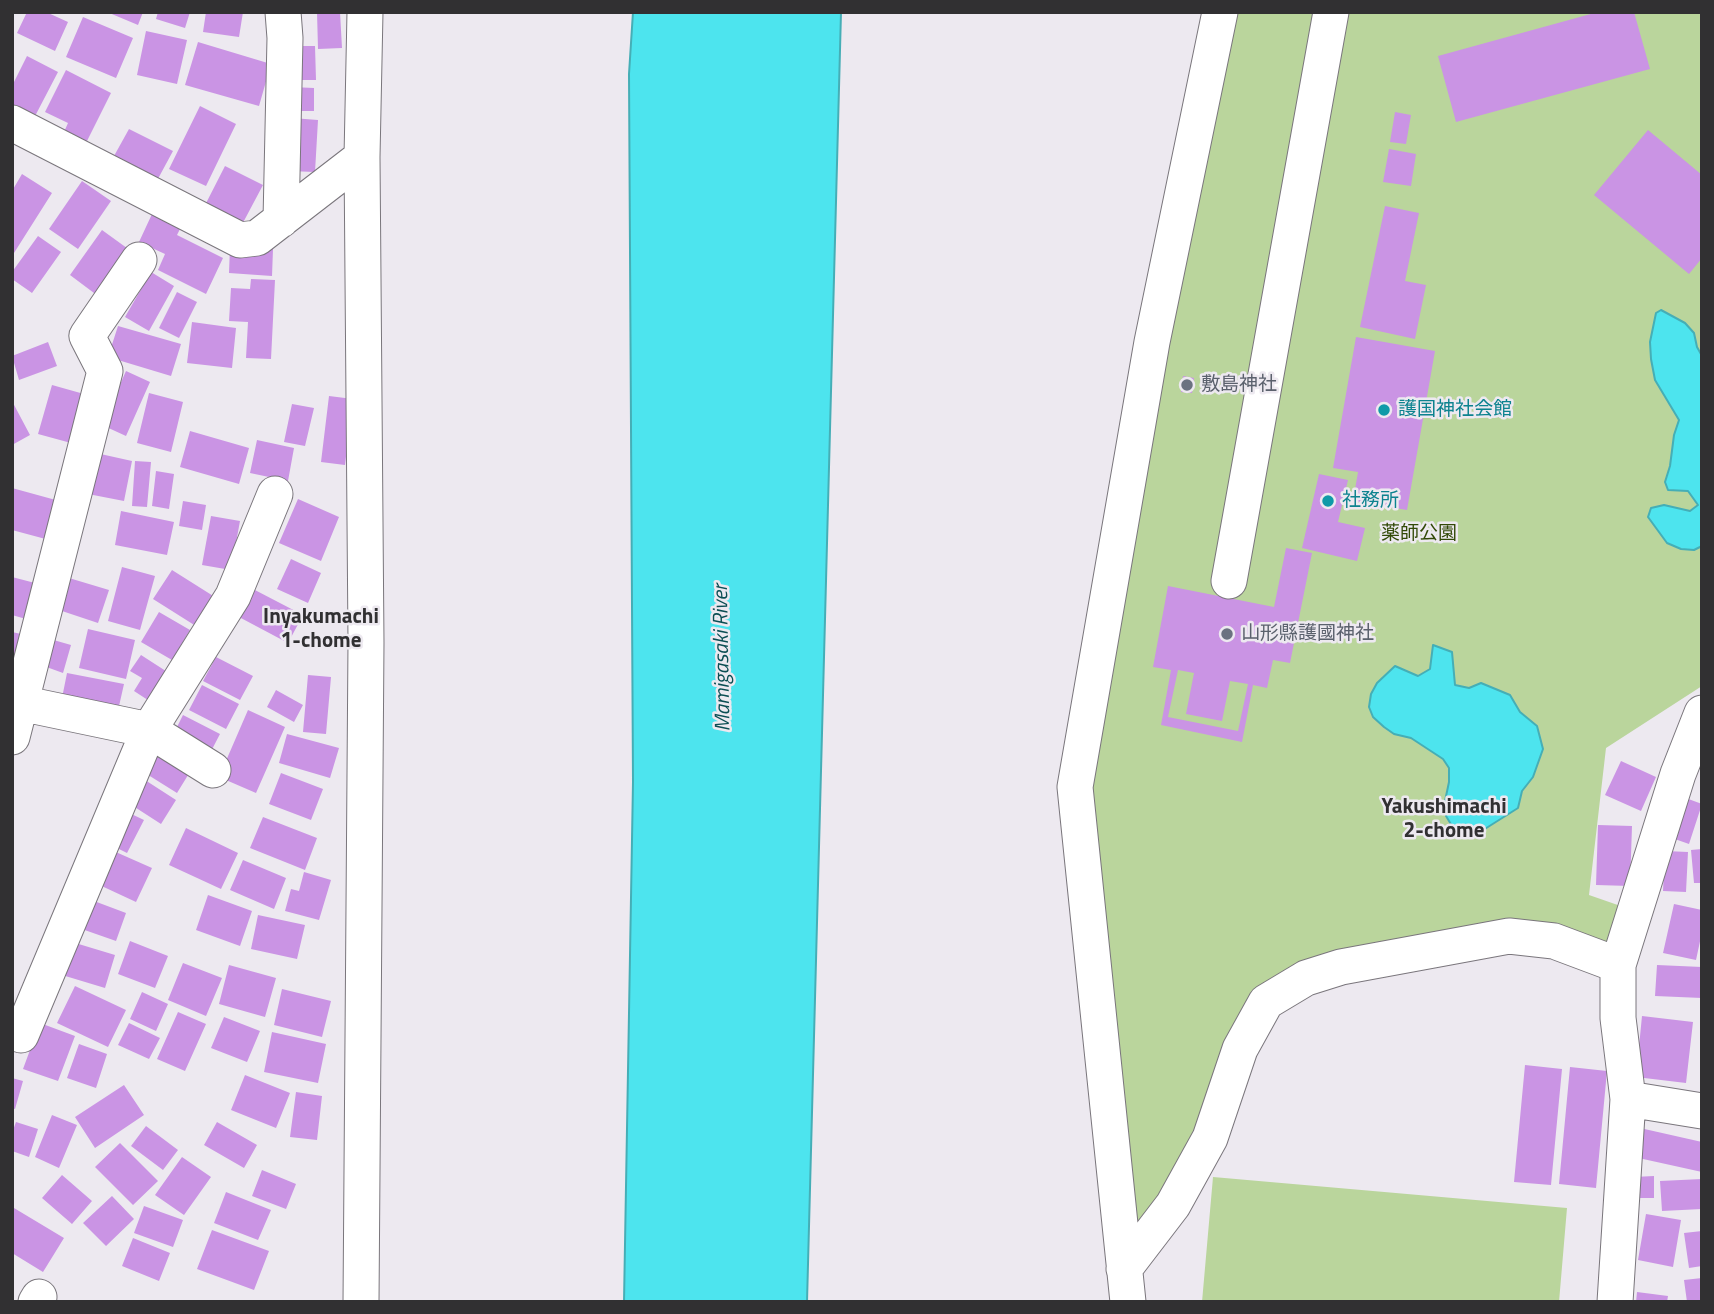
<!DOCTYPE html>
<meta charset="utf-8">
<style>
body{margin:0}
#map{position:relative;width:1714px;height:1314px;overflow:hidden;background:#ede9f0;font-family:"Titillium Web",sans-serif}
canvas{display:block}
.frame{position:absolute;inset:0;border:14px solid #313032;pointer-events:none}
</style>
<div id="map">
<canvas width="1714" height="1314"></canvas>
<div class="frame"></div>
</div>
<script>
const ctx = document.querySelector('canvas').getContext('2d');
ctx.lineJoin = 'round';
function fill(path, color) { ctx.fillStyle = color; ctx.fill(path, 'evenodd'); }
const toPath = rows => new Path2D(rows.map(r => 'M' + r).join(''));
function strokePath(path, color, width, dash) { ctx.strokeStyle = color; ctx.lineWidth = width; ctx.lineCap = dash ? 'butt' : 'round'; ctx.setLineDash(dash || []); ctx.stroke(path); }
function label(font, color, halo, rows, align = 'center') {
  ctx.font = font + ' "Titillium Web","Noto Sans JP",sans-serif'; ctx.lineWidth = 5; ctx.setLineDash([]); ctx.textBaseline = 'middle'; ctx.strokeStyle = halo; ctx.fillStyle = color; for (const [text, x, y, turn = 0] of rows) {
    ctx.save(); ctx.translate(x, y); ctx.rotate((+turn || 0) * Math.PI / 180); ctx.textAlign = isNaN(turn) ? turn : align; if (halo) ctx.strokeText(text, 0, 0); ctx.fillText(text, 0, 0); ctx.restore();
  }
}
fill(toPath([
 [1226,12,1702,12,1702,686,1606,748,1589,895,1635,911,1618,965,1509,936,1266,1003,1124,1269,1084,789],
 [1213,1177,1567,1208,1559,1302,1202,1302]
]), '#bad59c');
const water = toPath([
 [633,12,841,12,807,1302,624,1302,633,782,629,74,633,12],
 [1661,310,1685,323,1694,333,1697,347,1702,356,1702,546,1694,550,1681,549,1667,543,1648,517,1651,508,1664,505,1690,511,1698,505,1688,491,1668,490,1665,482,1670,466,1674,435,1679,420,1655,380,1651,359,1650,342,1656,313,1661,310],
 [1433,645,1452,652,1455,685,1469,688,1481,683,1510,695,1520,712,1537,726,1543,749,1533,777,1522,791,1518,808,1480,832,1469,833,1460,830,1452,826,1446,816,1445,801,1449,782,1449,768,1443,759,1411,738,1394,734,1384,727,1373,717,1369,707,1371,694,1377,683,1395,666,1418,676,1430,669,1433,645]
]);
fill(water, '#4de4ee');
strokePath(water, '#45aeb6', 2);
fill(toPath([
 [27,12,46,12,68,22,55,51,17,33],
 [107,12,143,12,138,25],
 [158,12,190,12,185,28,156,19],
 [206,12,243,12,239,37,203,32],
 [317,12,340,12,342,48,318,49],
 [1598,12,1634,12,1650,69,1456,122,1438,56],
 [83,17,133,38,116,78,66,57],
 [146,31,187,40,177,84,137,75],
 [198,42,271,64,259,106,185,85],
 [292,46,315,46,316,80,293,80],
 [27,56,58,72,33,120,12,110,12,86],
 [66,70,111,93,82,151,60,141,68,123,45,112],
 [292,87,314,88,314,111,292,111],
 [200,106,236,124,206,186,169,169],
 [1395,112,1411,115,1406,144,1390,142],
 [292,118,318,120,315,172,289,171],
 [129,129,173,151,153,188,109,165],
 [1648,130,1702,175,1702,258,1689,274,1594,195],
 [1389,149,1416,154,1411,186,1383,182],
 [225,166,263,185,237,234,200,215],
 [22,174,52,193,14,253,12,252,12,191],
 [82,181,111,201,78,249,49,229],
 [1385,206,1419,213,1405,281,1426,285,1415,339,1360,327],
 [152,214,181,227,177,235,223,258,206,294,158,270,165,254,139,242],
 [102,230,131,251,98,296,70,275],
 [38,236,61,252,32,293,12,279,12,272],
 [230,247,273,249,272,276,229,273],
 [151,272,174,286,149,331,125,317],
 [251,279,275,280,271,359,246,358,248,322,229,321,231,288,250,289],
 [177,292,197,302,179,338,159,328],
 [192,322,236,328,232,368,187,363],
 [118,326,181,344,171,376,108,357],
 [1356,337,1435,351,1407,510,1353,501,1358,472,1333,468],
 [48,342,57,366,19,380,12,356],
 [126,371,150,382,126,436,102,425],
 [1183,376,1194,378,1192,393,1181,392],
 [52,385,84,394,71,443,38,434],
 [149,393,183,402,171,452,137,443],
 [329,396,353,399,345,465,321,462],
 [12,401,30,435,12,445],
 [292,404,314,408,305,446,284,442],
 [190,431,249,448,239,484,180,467],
 [257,440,294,448,288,481,250,473],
 [96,453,132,461,124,501,88,494],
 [135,461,151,462,147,507,132,506],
 [156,471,174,474,169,509,152,506],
 [1319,474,1348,480,1338,522,1365,528,1357,561,1302,548],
 [12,488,63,502,53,541,12,530],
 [298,499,339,517,321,561,279,543],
 [183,501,206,505,202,530,179,526],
 [121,511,174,522,167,555,115,545],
 [211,516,240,521,231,570,202,565],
 [1286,548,1312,553,1290,663,1273,660,1267,688,1253,685,1242,742,1161,725,1171,670,1153,667,1168,586,1274,607],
 [1178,670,1194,673,1186,714,1222,721,1230,681,1248,684,1238,731,1168,717],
 [291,559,321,573,308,603,277,589],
 [122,567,155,576,140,630,108,621],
 [172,570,218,599,199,628,153,599],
 [12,577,35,583,26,619,12,615],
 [69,578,109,590,98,623,59,610],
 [253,589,303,615,288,643,239,617],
 [159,612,190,630,172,660,141,642],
 [88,629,135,640,126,679,79,668],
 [12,632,21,634,12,671],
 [50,639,71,645,63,673,41,665],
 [141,655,172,675,154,704,134,691,142,678,130,671],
 [216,657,253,676,240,700,203,681],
 [67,673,124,684,117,715,61,703],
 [308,675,331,677,326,734,303,732],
 [202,685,239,704,226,729,189,710],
 [276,690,303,705,294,722,267,707],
 [248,710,285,727,256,793,219,777],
 [183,715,220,734,207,759,171,739],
 [287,734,339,748,330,778,279,763],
 [161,747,193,767,177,793,145,773],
 [1621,761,1656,777,1641,811,1605,795],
 [281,773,323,789,311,820,269,804],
 [145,780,176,800,161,824,130,804],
 [1683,797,1702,804,1689,844,1669,837],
 [125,811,144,820,127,853,109,844],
 [263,817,317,838,305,870,250,848],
 [1598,825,1632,826,1630,886,1596,885],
 [186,828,238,853,221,889,169,865],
 [109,849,152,868,136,902,93,882],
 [1702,849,1702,883,1694,883,1691,850],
 [1665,851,1688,852,1686,892,1663,891],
 [243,860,286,878,274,909,230,890],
 [304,872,331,880,319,920,285,911,291,889,299,891],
 [208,895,252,911,240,946,196,930],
 [86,898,126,913,116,941,76,927],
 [1674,904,1702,910,1702,932,1696,960,1663,953],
 [258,915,305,925,297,959,251,949],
 [130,941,168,956,155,988,118,974],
 [72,942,115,955,105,988,62,975],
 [183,963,222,978,206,1016,168,1000],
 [229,965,276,978,265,1017,219,1004],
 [1657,965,1702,967,1702,998,1655,996],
 [75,986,126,1010,108,1047,57,1023],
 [282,989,331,1001,322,1037,274,1025],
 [142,992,168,1004,156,1031,130,1019],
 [178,1012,206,1024,185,1071,157,1059],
 [1642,1016,1693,1022,1686,1083,1636,1077],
 [224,1017,260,1031,247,1062,211,1048],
 [40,1023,75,1036,58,1081,23,1069],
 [129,1023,160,1038,149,1059,118,1045],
 [272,1032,326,1044,318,1083,264,1072],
 [79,1044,107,1054,96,1088,67,1078],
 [1525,1065,1562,1069,1551,1185,1514,1182],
 [1570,1067,1607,1071,1596,1188,1559,1184],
 [245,1075,290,1093,276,1128,231,1110],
 [12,1078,23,1081,15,1109,12,1108],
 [124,1085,144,1115,95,1148,75,1117],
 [296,1092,322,1096,317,1140,290,1137],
 [52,1115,77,1125,59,1168,35,1157],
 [16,1122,38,1129,29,1157,12,1151,12,1133],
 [217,1122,257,1145,244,1168,204,1145],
 [146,1126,178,1150,163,1170,131,1146],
 [1640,1128,1702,1142,1702,1172,1634,1157],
 [120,1143,158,1181,133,1205,95,1167],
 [182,1157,211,1177,184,1215,155,1195],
 [262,1170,296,1184,286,1209,252,1196],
 [62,1175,92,1201,72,1224,42,1198],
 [1654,1176,1654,1198,1635,1198,1634,1177],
 [1702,1179,1702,1209,1662,1211,1660,1181],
 [226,1192,271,1210,258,1240,214,1223],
 [112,1196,134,1219,106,1246,83,1223],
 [144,1206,183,1220,173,1247,134,1233],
 [14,1208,64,1238,43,1272,12,1253,12,1211],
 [1646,1214,1681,1220,1673,1267,1638,1260],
 [212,1230,269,1251,254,1290,197,1269],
 [1702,1231,1702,1266,1689,1268,1684,1233],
 [133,1238,170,1253,159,1281,122,1266],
 [1702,1278,1702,1302,1687,1302,1684,1280],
 [1637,1292,1668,1296,1667,1302,1636,1302]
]), '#ca94e4');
const minor = toPath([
 [12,123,240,240,257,238,362,157],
 [281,220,285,38,283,12],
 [1229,581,1331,12],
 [20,703,149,730,213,770],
 [12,737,105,371,87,336,139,260],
 [21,1035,149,730,233,596,275,494],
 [1628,1099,1702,1111],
 [1124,1269,1173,1205,1210,1138,1240,1049,1266,1002,1306,978,1341,967,1509,936,1554,941,1618,965],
 [36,1302,39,1297],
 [361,1302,366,642,362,157,365,12],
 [1128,1302,1075,787,1152,342,1220,12],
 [1615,1302,1628,1099,1618,1018,1618,965,1678,774,1702,713]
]);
strokePath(minor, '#7a767c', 37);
strokePath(minor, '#fff', 35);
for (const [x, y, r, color] of [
 [1187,385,7,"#6b7280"],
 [1384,410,7,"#0f9aa8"],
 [1328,501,7,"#0f9aa8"],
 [1227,634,7,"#6b7280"]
]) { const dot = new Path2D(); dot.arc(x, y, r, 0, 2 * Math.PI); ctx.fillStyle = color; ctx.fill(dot); strokePath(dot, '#ede9f0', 2.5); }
label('19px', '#5b616d', '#ede9f0', [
 ["敷島神社",1201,385],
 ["山形縣護國神社",1241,634]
], 'left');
label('19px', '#0d838f', '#ede9f0', [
 ["護国神社会館",1398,410],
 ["社務所",1342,501]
], 'left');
label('19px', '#324907', '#ede9f0', [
 ["薬師公園",1419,534]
]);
label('bold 21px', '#313032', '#ede9f0', [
 ["Inyakumachi",321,618],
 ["1-chome",321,642],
 ["Yakushimachi",1444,808],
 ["2-chome",1444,832]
]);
label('italic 21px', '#0b4e53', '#ede9f0', [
 ["Mamigasaki River",723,658,-91]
]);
</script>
